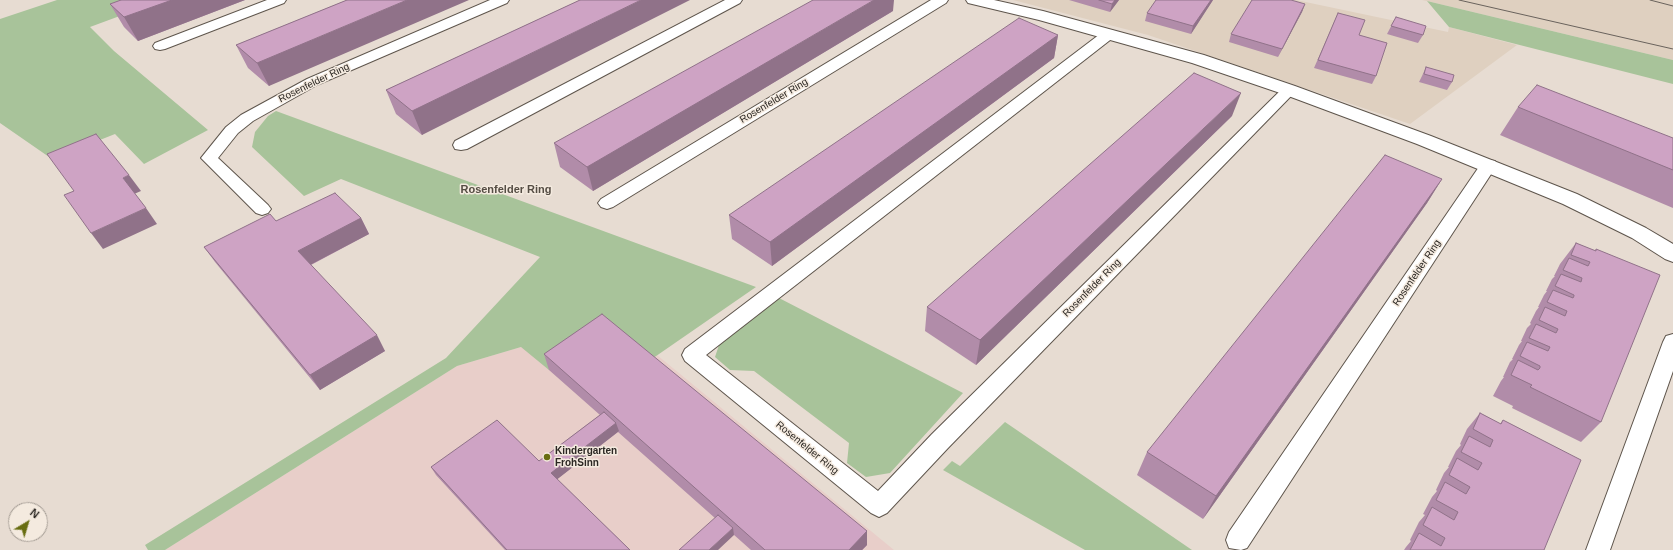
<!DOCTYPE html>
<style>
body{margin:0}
#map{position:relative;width:1673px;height:550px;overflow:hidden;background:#e7dcd2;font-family:Arial,sans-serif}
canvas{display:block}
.north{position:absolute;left:8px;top:502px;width:40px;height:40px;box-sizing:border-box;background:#f4eadf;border:1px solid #a49c94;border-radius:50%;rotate:38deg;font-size:11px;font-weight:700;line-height:16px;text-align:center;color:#2b2723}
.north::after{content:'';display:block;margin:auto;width:14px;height:18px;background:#686d11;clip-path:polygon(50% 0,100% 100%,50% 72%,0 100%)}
</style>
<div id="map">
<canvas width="1673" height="550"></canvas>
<div class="north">N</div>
</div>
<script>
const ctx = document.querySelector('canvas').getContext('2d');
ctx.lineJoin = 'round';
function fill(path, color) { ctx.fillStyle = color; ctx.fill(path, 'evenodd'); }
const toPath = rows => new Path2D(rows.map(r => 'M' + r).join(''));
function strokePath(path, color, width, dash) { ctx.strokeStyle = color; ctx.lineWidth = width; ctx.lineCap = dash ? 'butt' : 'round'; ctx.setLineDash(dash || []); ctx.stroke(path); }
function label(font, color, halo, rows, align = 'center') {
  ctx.font = font + ' Arial,sans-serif'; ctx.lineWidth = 3; ctx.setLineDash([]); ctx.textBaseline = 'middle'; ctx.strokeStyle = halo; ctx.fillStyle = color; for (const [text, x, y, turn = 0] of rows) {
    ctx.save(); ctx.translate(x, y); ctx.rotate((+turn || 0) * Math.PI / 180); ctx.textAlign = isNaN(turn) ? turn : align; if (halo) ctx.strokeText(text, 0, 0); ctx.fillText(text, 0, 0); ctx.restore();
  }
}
fill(toPath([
 [1013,0,1296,0,1448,32,1449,27,1517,45,1410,124,1148,35],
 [1422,0,1673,0,1673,60,1427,1]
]), '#dfd0c0');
fill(toPath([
 [521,347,646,363,657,355,894,550,165,550,457,366]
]), '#e8cec9');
fill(toPath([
 [57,0,163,0,90,27,114,51,208,130,144,164,115,134,52,159,0,123,0,19],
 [1427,1,1673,60,1673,84,1449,27],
 [276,111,756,287,646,363,549,370,521,347,457,366,165,550,148,550,145,545,446,358,540,257,341,179,304,196,252,147,255,132,268,116],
 [779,298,963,393,890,473,866,477,847,463,849,443,754,371,730,370,715,357,720,342],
 [1005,422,1192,550,1085,550,943,470,952,461,960,466]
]), '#a8c39a');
const service = toPath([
 [267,0,286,0,284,3,165,49,160,50,155,49,153,46,155,43,267,0],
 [490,0,509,0,507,3,317,85,253,121,238,133,218,158,268,205,271,209,268,213,262,215,256,213,201,158,226,127,241,115,307,79,490,0],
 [725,0,742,0,740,3,467,149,461,150,455,149,453,145,455,141,725,0],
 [931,0,948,0,946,3,613,207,607,209,601,207,598,203,601,199,931,0],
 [1109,30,1114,31,1116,34,1114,37,706,355,878,491,932,434,1284,87,1289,85,1294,87,1297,90,1294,93,948,448,887,513,879,517,871,513,685,361,682,355,685,349,1104,31,1109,30],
 [1489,160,1495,161,1497,165,1247,548,1241,550,1229,548,1226,540,1229,532,1483,161,1489,160],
 [1673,334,1673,371,1610,550,1586,550,1663,342,1666,336,1673,334]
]);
const minor = toPath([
 [966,0,994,0,1043,11,1204,55,1295,86,1431,136,1577,194,1646,228,1673,244,1673,262,1665,259,1632,238,1563,204,1417,144,1283,94,1192,63,1039,20,968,3,966,0]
]);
strokePath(service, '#5e554c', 2);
strokePath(minor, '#5e554c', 2);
fill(service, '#fff');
fill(minor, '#fff');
strokePath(toPath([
 [1459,0,1673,49],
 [1650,0,1673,6]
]), '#69625c', 1);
fill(toPath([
 [121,0,245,0,138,41,124,27,110,4],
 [347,0,269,86,248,68,236,45],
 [580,0,422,135,396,114,386,90],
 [1069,0,1119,0,1110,12],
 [1213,0,1191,34,1145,21,1147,13],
 [1305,4,1302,12,1278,57,1229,42,1231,34],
 [893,11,593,191,560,167,554,143],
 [1338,13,1359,35,1376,76,1372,84,1314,68],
 [1396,17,1423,35,1418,43,1387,34],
 [1058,35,1054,58,772,266,732,239,729,215],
 [1426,67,1452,82,1447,90,1419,82,1422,76],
 [1518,107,1673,138,1673,208,1500,135],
 [1232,116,976,365,925,331,927,307],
 [1442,179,1427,203,1203,519,1137,475,1147,452],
 [361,218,369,234,311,265,385,351,320,390,215,262,204,247,276,221],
 [1576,243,1595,251,1596,249,1601,422,1581,442,1512,408,1513,406,1493,396,1501,381,1504,377,1503,377,1510,362,1513,359,1512,359,1519,345,1522,341,1521,341,1527,328,1531,324,1530,323,1536,311,1539,307,1538,307,1544,295,1547,291,1546,291,1552,279,1555,276,1554,276,1560,264],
 [544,354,867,531,867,545,862,550,751,550,618,432,557,479,630,550,505,550,436,475,431,467,539,461,600,415,549,370],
 [1480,413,1500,424,1503,420,1544,550,1404,550,1406,547,1411,541,1410,540,1419,522,1425,515,1423,514,1432,497,1437,491,1436,490,1444,473,1449,467,1448,467,1456,451,1461,445,1460,444,1467,429]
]), '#b18ca9');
fill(toPath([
 [172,0,245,0,138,41,124,17],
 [407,0,469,0,269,86,257,63],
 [641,0,690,0,422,135,412,111],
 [874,0,894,0,893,11,593,191,587,167],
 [1115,0,1119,0,1110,12,1112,4],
 [1211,0,1213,0,1191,34,1193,26],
 [1305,4,1302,12,1278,57,1282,49],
 [1058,35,1054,58,772,266,770,242],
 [1241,93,1232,116,976,365,980,340],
 [129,175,141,191,134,194,123,178],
 [1442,179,1427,203,1203,519,1216,496],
 [146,208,157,224,103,249,91,233],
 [361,218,369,234,308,266,298,251],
 [377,335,385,351,320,390,310,375],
 [616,423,619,431,555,481,551,473],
 [733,528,734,535,718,550,709,550],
 [867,531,867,545,862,550,849,550]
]), '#907289');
const building = toPath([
 [121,0,172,0,124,17,110,4,121,0],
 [347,0,407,0,257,63,236,45,347,0],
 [580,0,641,0,412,111,386,90,580,0],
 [813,0,874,0,587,167,554,143,813,0],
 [1099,0,1115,0,1112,4,1099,0],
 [1156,0,1211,0,1193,26,1147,13,1156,0],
 [1252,0,1291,0,1305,4,1282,49,1231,34,1252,0],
 [1338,13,1365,20,1359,35,1387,43,1376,76,1318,60,1338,13],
 [1396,17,1426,26,1423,35,1391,26,1396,17],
 [1019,18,1058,35,770,242,729,215,1019,18],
 [1426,67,1454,75,1452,82,1424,74,1426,67],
 [1194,73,1241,93,980,340,927,307,1194,73],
 [1537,85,1673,138,1673,170,1518,107,1537,85],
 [96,134,129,175,123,178,146,208,91,233,64,195,74,191,47,154,96,134],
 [1385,155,1442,179,1216,496,1147,452,1385,155],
 [335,193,361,218,298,251,377,335,310,375,204,247,270,214,276,221,335,193],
 [1576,243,1596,251,1596,249,1660,275,1601,422,1530,387,1532,385,1511,375,1518,360,1538,370,1540,368,1540,366,1520,356,1527,342,1548,351,1550,347,1529,338,1536,324,1556,333,1558,329,1539,320,1545,307,1565,316,1567,311,1547,302,1553,290,1573,298,1574,296,1574,295,1555,286,1561,274,1581,282,1582,278,1563,270,1569,258,1588,266,1590,262,1571,255,1576,243],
 [602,314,867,531,849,550,765,550,544,354,602,314],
 [604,412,616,423,551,473,630,550,507,550,431,467,497,420,539,461,604,412],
 [1480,413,1501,424,1503,420,1581,460,1544,550,1410,550,1419,533,1441,546,1445,538,1423,525,1432,507,1454,520,1458,512,1436,500,1445,482,1466,494,1470,487,1449,475,1457,458,1478,470,1482,463,1461,452,1469,436,1490,447,1493,440,1473,429,1480,413],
 [718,515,733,528,709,550,679,550,718,515]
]);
fill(building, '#cea3c4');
strokePath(building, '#907289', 1);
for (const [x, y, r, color] of [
 [547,457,4,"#686d11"]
]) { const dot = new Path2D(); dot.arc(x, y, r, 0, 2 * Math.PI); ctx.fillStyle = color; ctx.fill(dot); strokePath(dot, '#f4eadf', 1.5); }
label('10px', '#2b2723', '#f4eadf', [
 ["Rosenfelder Ring",314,83,-26],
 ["Rosenfelder Ring",774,101,-31],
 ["Rosenfelder Ring",1417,273,-56],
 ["Rosenfelder Ring",1092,288,-45],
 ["Rosenfelder Ring",807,448,39]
]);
label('bold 10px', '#2b2723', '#f4eadf', [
 ["Kindergarten",555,451],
 ["FrohSinn",555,463]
], 'left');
label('bold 11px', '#554d44', '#f4eadf', [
 ["Rosenfelder Ring",506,190]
]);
</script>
